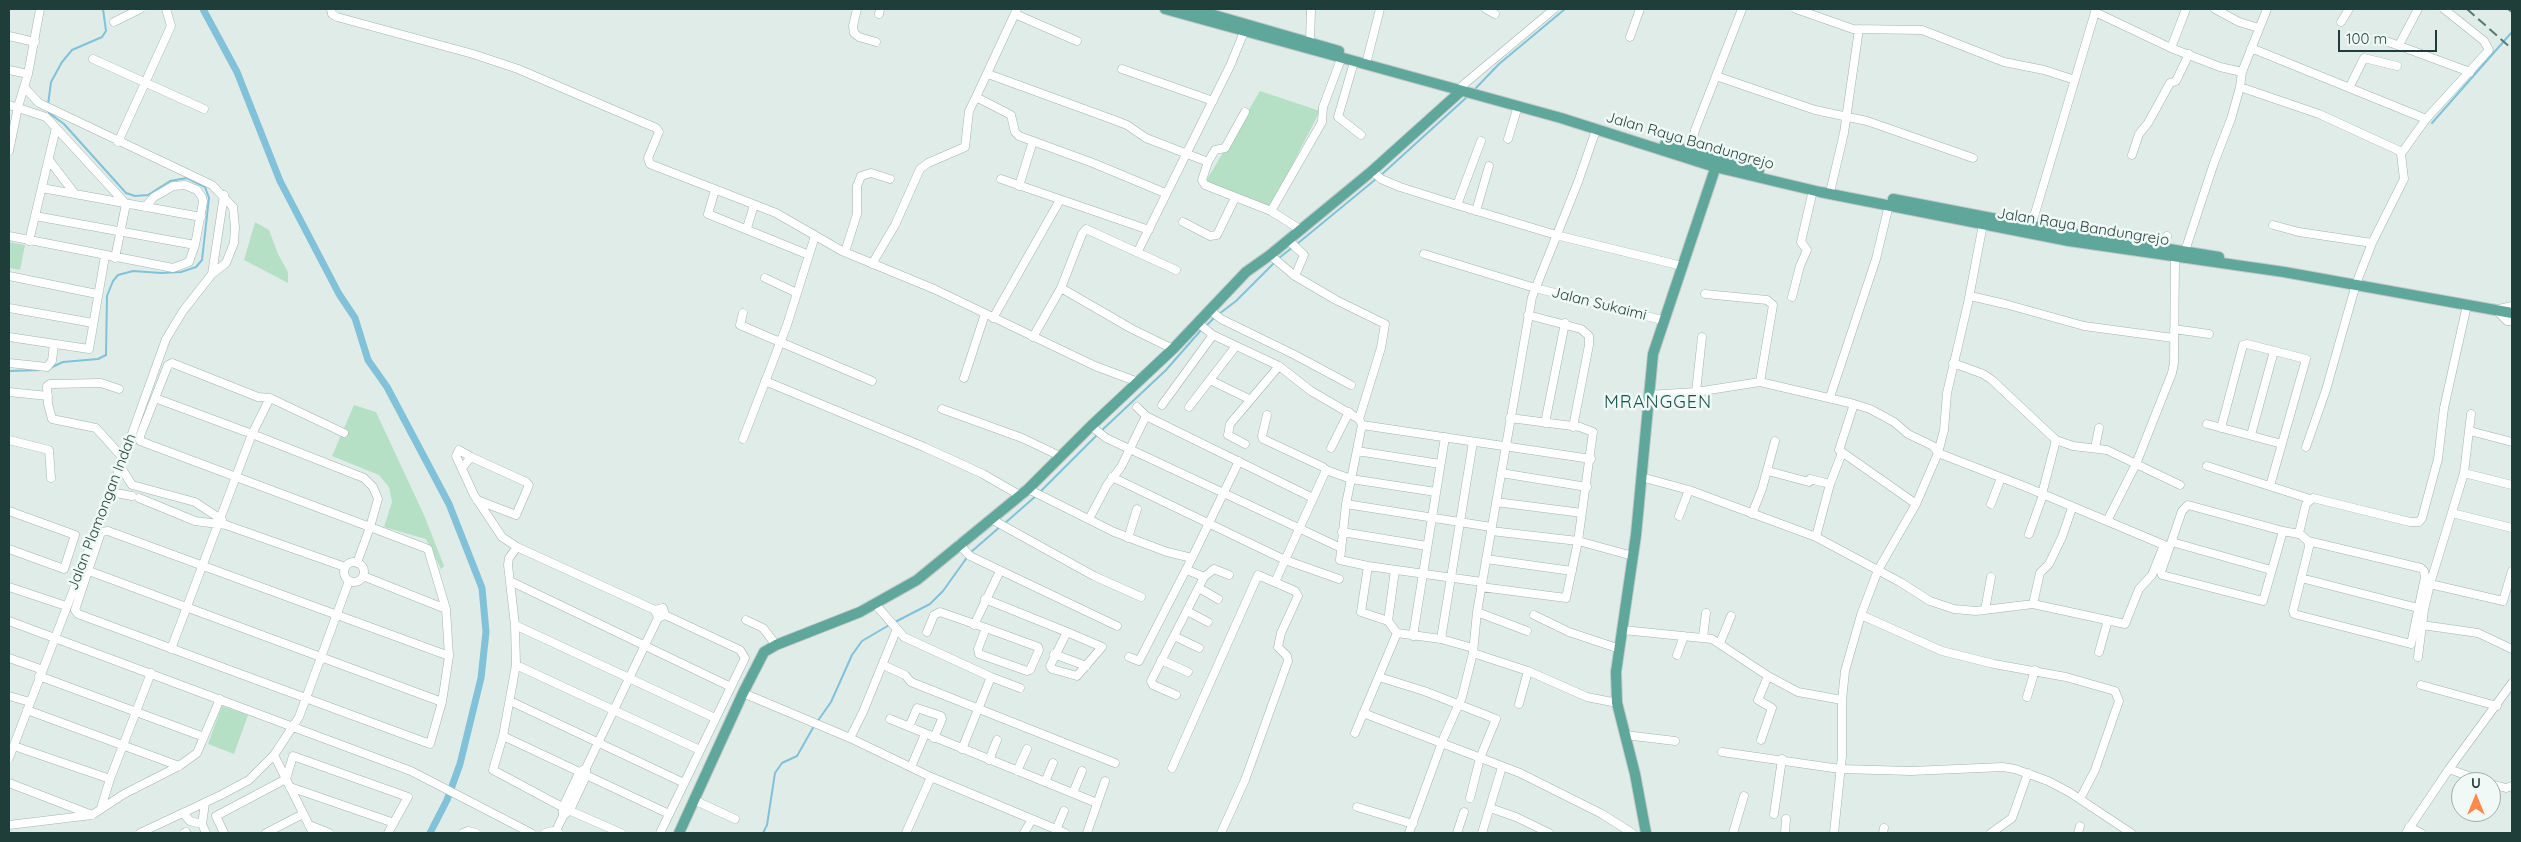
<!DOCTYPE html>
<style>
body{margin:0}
#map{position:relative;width:2521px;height:842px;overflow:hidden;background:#e0ece8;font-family:Quicksand,sans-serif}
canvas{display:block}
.frame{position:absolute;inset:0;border:10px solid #1f3e39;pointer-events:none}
.north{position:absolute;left:2451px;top:772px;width:50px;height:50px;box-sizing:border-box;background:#f0f9f5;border:1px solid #9caeaa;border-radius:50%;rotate:0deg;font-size:14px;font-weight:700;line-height:20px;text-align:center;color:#1f3e39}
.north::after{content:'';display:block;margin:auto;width:18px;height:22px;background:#ff884b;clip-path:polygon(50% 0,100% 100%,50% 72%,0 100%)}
.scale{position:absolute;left:2338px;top:30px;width:99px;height:22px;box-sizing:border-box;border:2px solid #1f3e39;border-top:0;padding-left:6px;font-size:15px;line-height:18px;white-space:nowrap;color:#1f3e39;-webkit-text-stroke:4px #f0f9f5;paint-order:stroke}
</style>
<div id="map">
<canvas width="2521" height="842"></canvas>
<div class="frame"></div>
<div class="north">U</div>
<div class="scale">100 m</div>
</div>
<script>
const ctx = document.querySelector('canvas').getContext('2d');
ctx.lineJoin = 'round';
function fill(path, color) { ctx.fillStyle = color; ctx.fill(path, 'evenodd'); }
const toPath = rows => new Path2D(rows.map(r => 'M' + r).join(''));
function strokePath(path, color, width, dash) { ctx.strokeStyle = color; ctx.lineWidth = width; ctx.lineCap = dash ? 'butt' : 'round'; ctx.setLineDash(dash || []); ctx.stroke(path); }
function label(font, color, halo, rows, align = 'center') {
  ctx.font = font + ' Quicksand,sans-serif'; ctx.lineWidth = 5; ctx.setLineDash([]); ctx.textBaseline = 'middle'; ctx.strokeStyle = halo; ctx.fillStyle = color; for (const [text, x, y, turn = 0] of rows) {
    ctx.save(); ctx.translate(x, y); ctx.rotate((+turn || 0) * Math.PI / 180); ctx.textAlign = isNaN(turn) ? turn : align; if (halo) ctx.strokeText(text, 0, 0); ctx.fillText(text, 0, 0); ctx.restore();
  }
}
fill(toPath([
 [1260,91,1320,111,1270,208,1206,181],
 [255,222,269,230,278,254,288,272,288,283,244,260],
 [9,242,25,245,20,270,9,268],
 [354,405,376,412,424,515,444,566,441,569,426,539,384,527,392,502,389,487,379,475,332,456],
 [222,706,248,715,234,754,208,744]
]), '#b6e0c5');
strokePath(toPath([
 [1474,90,1499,64,1565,9],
 [48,105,51,82,62,62,72,50,102,37,106,31,103,9],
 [49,109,49,113,64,124,126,193,135,196,148,195,170,181,187,178,205,187,209,198,202,260,196,267,181,272,161,273,133,271,118,275,113,281,107,296,106,355,98,359,63,362,50,368],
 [2432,123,2512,32],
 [1380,176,1467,97],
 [1297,244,1376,179],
 [1279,258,1293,247],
 [1219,314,1236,301,1274,263],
 [1206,326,1215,317],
 [9,371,41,370],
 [1100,432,1166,370,1202,329],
 [1040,492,1097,435],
 [1005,523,1037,495],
 [971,552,1001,526],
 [895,622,930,604,943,591,968,556],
 [817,722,831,702,852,655,862,641,891,624],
 [763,833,767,825,775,773,782,763,797,756,814,726]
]), '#81c2d8', 2);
strokePath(toPath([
 [203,9,237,72,280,181,339,294,355,318,368,360,387,387,449,504,482,588,486,632,481,678,460,764,447,800,430,833]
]), '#81c2d8', 7);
const minor = toPath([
 [331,9,332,14,337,17,473,54,518,69,656,128,659,132,648,158,650,164,776,213,842,251,934,289,1095,366,1138,382],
 [857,9,853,26,854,33,859,37,876,42],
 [1017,9,976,97,1011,115,1015,132,1019,136,1093,163,1165,193],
 [1486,9,1495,14],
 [1796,9,1853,29,1922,30,2004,62,2044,70,2075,80],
 [2215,9,2239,22,2259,28],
 [2095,12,2171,48,2220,67,2242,72],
 [879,14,880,9],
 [1015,14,1077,41],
 [114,22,140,9],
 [2341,22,2349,9],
 [9,36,35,42],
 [1630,37,1640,9],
 [2386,41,2470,72],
 [1310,42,1311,9],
 [2399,45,2418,9],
 [2171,48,2186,9],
 [2251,48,2426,119],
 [93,59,204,109],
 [1367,60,1380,9],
 [1354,62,1338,117,1361,135],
 [1122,69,1213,101],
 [9,70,28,74],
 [988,74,1114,120,1127,125,1146,138,1208,162,1202,180,1205,185,1271,211,1301,230],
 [1716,76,1815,110,1867,121,1973,158],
 [1463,85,1554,9],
 [2240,87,2319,114,2402,152],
 [2349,88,2364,58,2397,66],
 [9,105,46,117,126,204,115,258],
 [1508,139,1518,106],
 [118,142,171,26,166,9],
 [9,151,18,107,28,74,40,9],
 [1690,151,1695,130,1742,9],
 [2132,155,2139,134,2148,123,2170,83,2176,81,2189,54],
 [49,160,75,194],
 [1208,162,1215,150,1225,148,1245,112],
 [1372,171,1381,179,1400,187,1457,205,1556,235,1682,266],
 [1001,179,1149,230],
 [1019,186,1033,141],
 [42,188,201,217],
 [1831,188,1844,133,1859,29],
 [715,190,708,214,809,255],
 [1457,205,1481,141],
 [1271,211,1322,122,1323,107,1341,59],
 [1476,211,1489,166],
 [35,216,195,245,203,202,202,197,197,190,185,185,173,186,154,197,145,207],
 [1183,222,1210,236,1217,235,1235,198],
 [2273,225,2299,232,2372,243],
 [747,228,754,205],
 [2030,230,2096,9],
 [9,236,173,268,189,262,195,245],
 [1288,240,1304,255,1295,276,1336,300,1385,324,1381,348,1359,419],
 [29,241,56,128],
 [2165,249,2167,236],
 [1138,251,1230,66,1244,32],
 [2185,251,2214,163,2231,119,2240,87,2242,72,2267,9],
 [845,252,857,214,857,186,861,176,871,173,890,179],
 [1424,254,1535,288,1662,320],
 [1270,255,1295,276],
 [872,264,895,225,920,169,928,163,965,147,969,111,976,97],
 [212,274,224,195],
 [9,276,97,294],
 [765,278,797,293],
 [1061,288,1132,329,1173,349],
 [1705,294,1767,300,1773,305,1760,382],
 [1970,296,2005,304,2084,326,2173,338],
 [1792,297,1800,266,1807,250,1801,242,1813,190],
 [9,308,93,323],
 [2499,309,2512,306],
 [1210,310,1221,319,1293,354,1351,385],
 [2496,310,2507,321,2512,321],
 [743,313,740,325,872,381],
 [1528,315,1581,329,1589,336,1589,345,1573,427],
 [993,318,1060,200],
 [1198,323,1213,335,1279,366,1311,391,1359,419,1362,425,1591,459],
 [2174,329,2209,334],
 [9,337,89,349,105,256],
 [1033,337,1061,288,1082,234,1086,229,1176,270],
 [9,363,47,367,52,361,54,344],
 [1953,363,1983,374,1992,380,2056,440,2073,446,2107,450,2180,485],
 [964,378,985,314],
 [1210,380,1249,399],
 [765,381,924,447,983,474,1021,496],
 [119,389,101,383,50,384,47,386,48,404,52,419,96,428,123,458],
 [9,392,48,396],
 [1696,392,1702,337],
 [1830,397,1876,259,1889,205],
 [155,398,252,434,171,649],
 [270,398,344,433],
 [1854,404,1839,450,1916,504],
 [1162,405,1213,335],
 [1137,407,1146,416,1313,498],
 [1189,407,1236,346],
 [942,409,1022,438,1060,456],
 [2471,414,2464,473,2430,584,2503,601,2512,571],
 [1267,415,1262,436,1263,439,1323,467,1326,470,1275,582],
 [1545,423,1565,323],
 [2207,424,2282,444],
 [1362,425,1346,504,1340,560,1368,566,1482,582],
 [1091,426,1106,438,1339,547],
 [2221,428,2243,345,2247,344,2306,359,2270,486],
 [2470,431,2512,442],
 [2251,435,2274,351],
 [743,439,787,325,815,236],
 [9,440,49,450,51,478],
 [1245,444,1228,435,1230,424,1279,366],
 [2306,447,2326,390,2356,284,2372,243,2404,179,2401,154,2426,119,2489,50,2484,41,2444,9],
 [1331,448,1349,412],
 [2095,448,2099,428],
 [1357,451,1440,464],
 [471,457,526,482,529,485,516,515,477,500],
 [120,466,132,485,195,502,222,520],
 [2207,466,2310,499],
 [462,468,471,457,459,450,456,456,474,495,502,537,517,547,655,610],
 [1326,470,1351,479,1436,492],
 [1768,471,1809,482,1810,479,1830,484],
 [1501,473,1587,487],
 [2464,473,2512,485],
 [1112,477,1285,560,1339,579],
 [1641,477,1689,490,1816,537,1900,582,1930,601,1954,609,1976,611,2033,604,2125,624,2139,589,2152,575,2164,545,2026,487,1938,453,1933,446,1908,434,1894,422,1870,409,1854,404,1760,382,1696,392,1648,395],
 [1028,489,1114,532,1167,552,1192,558,1239,461],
 [111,492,132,496],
 [2042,494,2056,440],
 [139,498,195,521,226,525,345,567],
 [1496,502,1582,513],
 [1346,504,1491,527],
 [1991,504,2001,478],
 [9,511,75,535,64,569,9,549],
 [2452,513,2512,528],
 [1752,514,1762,489,1775,441],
 [1679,516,1689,490],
 [991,519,1094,576,1141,597],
 [1089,519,1107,485,1121,467,1146,416],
 [2107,521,2136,464,2172,373,2174,363,2175,257],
 [1491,531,1578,541,1633,556],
 [2283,531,2188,505,2182,511,2161,572,2162,575,2263,601,2283,531,2299,534],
 [1342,532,1427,546],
 [2029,534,2043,495],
 [1816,537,1830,484,1842,453],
 [1128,538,1137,509],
 [2308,541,2421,568,2424,571,2425,577,2411,644,2294,614,2293,611,2309,547,2308,541,2299,533,2306,504,2313,498,2410,522,2419,522,2422,518,2438,459,2444,408,2467,305],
 [2172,542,2271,570],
 [959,544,970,556,1117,626],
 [517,547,509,558,508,565,515,625,516,665,503,736,493,770,566,809,621,833],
 [1486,559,1572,571],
 '344 572a10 10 0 1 1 20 0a10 10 0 1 1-20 0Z',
 [357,563,370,527,140,441,140,436,168,365,172,363,258,397,270,398,252,434,364,478,373,487,378,499,370,527,428,549,446,609],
 [1368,566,1361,612,1388,621,1397,633],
 [1187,570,1204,577,1214,569,1229,575],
 [89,571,442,702],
 [363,576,446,609,449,656,442,702,430,744,78,614,75,610,101,532,108,531,449,656],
 [2301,578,2418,608],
 [510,581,731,687],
 [9,587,66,606],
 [1481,587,1566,598,1578,541,1593,432,1580,427,1510,418],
 [1199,588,1218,599],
 [985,599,1067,632,1102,647,1077,676,1052,669,1050,666,1067,632],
 [875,604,904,637,991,677],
 [2033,604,2040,573,2049,564,2062,537,2072,508],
 [1985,610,1991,577],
 [1187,611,1208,622],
 [1477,612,1527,631],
 [1534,615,1569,632,1620,649],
 [1861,615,1942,651,1994,664,2066,677,2115,691,2119,701,2095,770,2080,799],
 [746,620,763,628,776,645],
 [9,621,411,771,531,833],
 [1388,621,1395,570],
 [515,625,715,718],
 [974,625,1000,571],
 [2422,625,2478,633,2512,649],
 [1623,630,1712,639,1768,676,1798,692,1842,700],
 [927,632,934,615,940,612,986,628,1038,647,1039,650,1030,670,1027,671,979,654,978,649,986,628],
 [1174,636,1199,648],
 [1413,636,1445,437],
 [1703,637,1706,613],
 [1441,639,1473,442],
 [1720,643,1731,616],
 [2099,652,2108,620],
 [1473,653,1528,671,1587,697,1617,703],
 [1054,654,1086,666],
 [1677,655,1684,636],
 [1129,657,1139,661,1192,558],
 [2418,657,2424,610,2430,584],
 [9,658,43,670],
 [1161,660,1188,672],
 [516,665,700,750],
 [883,665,905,675,911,682,1115,763],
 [39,676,204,737],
 [1379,677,1424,691,1496,719,1480,758,1470,798],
 [2421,685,2497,706],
 [743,693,850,738,931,777,1065,833],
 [1176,695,1153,685,1151,681,1204,577],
 [9,696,30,702],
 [2027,697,2035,670],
 [510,701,684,783],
 [1519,704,1528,671],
 [27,710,179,766],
 [1363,713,1520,773,1602,814,1632,833],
 [890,719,1097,803],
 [909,727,917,708,941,716,942,719,934,738],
 [1355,733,1397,633,1441,639,1473,648],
 [1625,735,1675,741],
 [503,736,669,814],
 [850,738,863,712,896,631],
 [1761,740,1772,708,1758,700,1768,676],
 [14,746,110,779],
 [962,749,991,677,1020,688],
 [1722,752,1840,769,1911,771,2003,767,2015,769,2048,781,2069,792,2131,833],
 [274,755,313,833],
 [9,758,111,492,166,339,183,311,212,274,226,263,234,243,235,227,233,207,212,185,39,103,25,88],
 [989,760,997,740],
 [911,767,925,734],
 [1172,768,1258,575,1295,591,1298,596,1281,633,1278,647,1287,656,1288,661,1245,780,1221,833],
 [2449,769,2485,782],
 [1017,771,1027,749],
 [1045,782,1053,763],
 [9,783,92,815],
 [2491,784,2506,788,2512,786],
 [290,787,394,823],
 [1073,793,1082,771],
 [694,800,735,819],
 [1357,807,1413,824],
 [101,808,110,779,151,673],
 [1490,808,1516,817,1549,833],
 [183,813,190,821,202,824,206,833],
 [1774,814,1782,759],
 [563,816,570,810,586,776,586,768,658,618,655,610,663,608,665,615,658,618],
 [202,824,205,803],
 [9,825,92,815,124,794,179,766,197,753,220,699],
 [309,825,329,833],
 [2409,827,2421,833],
 [1056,830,1064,811],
 [556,831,563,816,563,807,579,773,583,770],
 [140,833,221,795,249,780,274,755,299,717,349,581],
 [184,833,186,832],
 [224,833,216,816,286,779,293,756,408,797,388,833],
 [266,833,303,814],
 [463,833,468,831,476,833],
 [545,833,553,831,559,833],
 [660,833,745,658,740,650,665,615],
 [906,833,931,777],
 [1024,833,1031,821],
 [1087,833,1105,781],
 [1409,833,1444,737,1462,697,1473,653,1477,612,1532,297,1578,182,1596,130],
 [1457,833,1464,812],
 [1482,833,1502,767],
 [1733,833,1744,796],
 [1785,833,1786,819],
 [1834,833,1842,756,1842,700,1845,671,1861,615,1878,570,1916,504,1938,453,1944,430,1947,393,1968,303,1984,219],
 [1883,833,1884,828],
 [1991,833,2012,818,2028,773],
 [2078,833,2080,826],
 [2406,833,2449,769,2512,683]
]);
const major = toPath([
 [1165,9,1561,118,1715,167,1820,192,2069,241,2284,272,2512,313],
 [1193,9,1339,51],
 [1665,144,1759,171],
 [1893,199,2069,233,2219,257],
 [679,833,743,693,764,652,776,645,860,612,917,580,1028,489,1091,426,1173,349,1246,272,1270,255,1372,171,1461,91],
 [1646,833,1635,774,1617,703,1616,672,1636,535,1653,354,1717,163]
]);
strokePath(minor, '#a2b4b0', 9);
strokePath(major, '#c0c9c8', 12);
strokePath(minor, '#fff', 8);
strokePath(major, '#5fa79b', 10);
strokePath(toPath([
 [2467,9,2512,49],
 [2508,9,2512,12]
]), '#597a74', 2, [10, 5]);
label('15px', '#1f3e39', '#f0f9f5', [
 ["Jalan Raya Bandungrejo",1690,141,16],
 ["Jalan Raya Bandungrejo",2083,227,9],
 ["Jalan Sukaimi",1599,304,14],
 ["Jalan Plamongan Indah",102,512,-69]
]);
ctx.letterSpacing = '1px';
label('18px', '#18524a', '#f0f9f5', [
 ["MRANGGEN",1658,403]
]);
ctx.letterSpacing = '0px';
</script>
